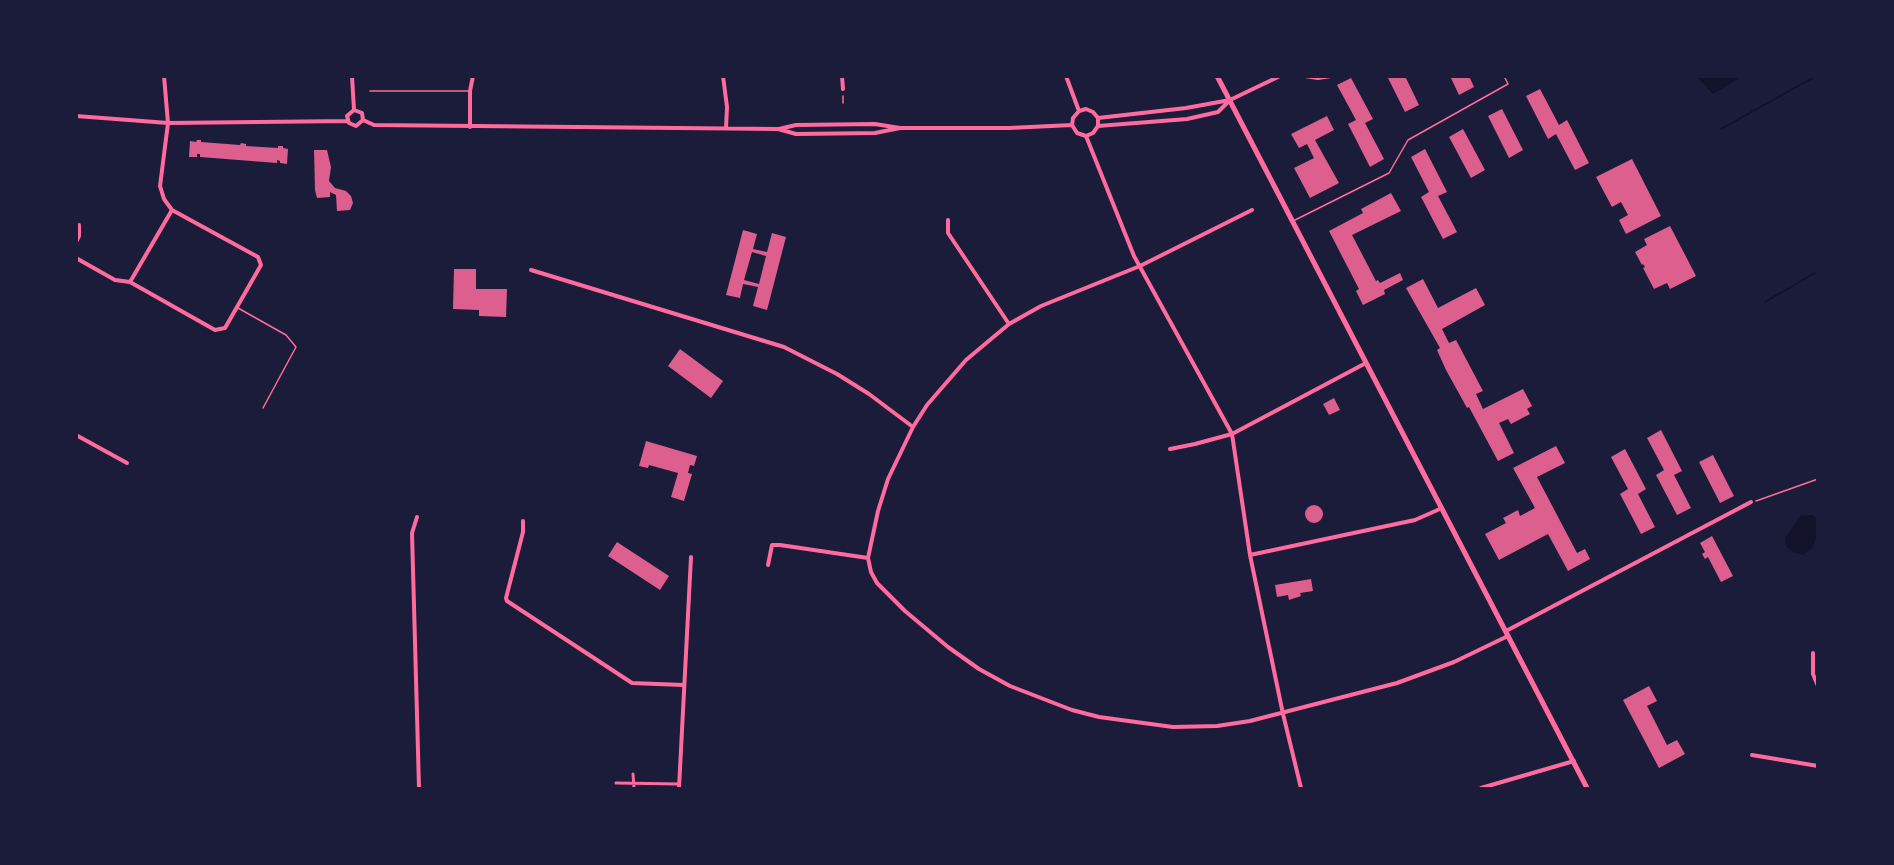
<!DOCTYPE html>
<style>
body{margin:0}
#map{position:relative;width:1894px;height:865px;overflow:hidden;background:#1b1b3a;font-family:Inter,sans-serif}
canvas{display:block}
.frame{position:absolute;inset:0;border:78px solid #1b1b3a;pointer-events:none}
</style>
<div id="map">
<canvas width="1894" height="865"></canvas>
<div class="frame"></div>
</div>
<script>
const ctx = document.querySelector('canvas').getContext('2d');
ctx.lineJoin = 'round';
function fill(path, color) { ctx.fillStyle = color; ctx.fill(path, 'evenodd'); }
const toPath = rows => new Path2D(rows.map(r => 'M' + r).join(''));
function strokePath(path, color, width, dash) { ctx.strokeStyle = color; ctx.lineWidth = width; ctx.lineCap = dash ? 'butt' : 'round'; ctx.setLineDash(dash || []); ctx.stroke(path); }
fill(toPath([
 [1697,77,1742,77,1713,94],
 [1801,515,1812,515,1817,519,1817,536,1812,548,1803,555,1793,552,1786,546,1785,538]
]), '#12122b');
strokePath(toPath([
 [1721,129,1816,76],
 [1765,302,1818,271]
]), '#12122b', 2);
fill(toPath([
 [1387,76,1405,76,1419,105,1405,112],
 [1450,76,1469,76,1474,87,1459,95],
 [1351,78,1373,119,1365,123,1384,159,1370,167,1348,124,1356,120,1337,85],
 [1540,89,1559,125,1567,120,1589,163,1575,170,1556,134,1548,139,1526,96],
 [1502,109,1523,150,1509,158,1488,116],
 [1327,116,1334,130,1315,140,1339,183,1310,198,1294,168,1314,158,1307,144,1299,148,1291,134],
 [1463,129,1485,170,1471,178,1449,137],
 [197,140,201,140,201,142,240,145,241,143,246,144,246,146,278,148,278,146,283,146,283,148,288,149,287,164,280,163,280,161,277,160,277,163,200,157,200,154,197,154,197,157,189,157,190,141,196,142],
 [1425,149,1447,192,1438,196,1457,232,1443,239,1421,197,1429,192,1411,157],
 [314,150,327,150,331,167,329,181,335,188,346,191,351,196,353,203,350,210,337,211,336,195,330,192,330,197,317,198,315,190],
 [1632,159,1661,216,1626,234,1619,220,1628,215,1621,202,1612,207,1596,177],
 [1391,193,1401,211,1352,235,1376,281,1378,280,1380,283,1400,273,1403,280,1384,290,1385,294,1363,305,1356,291,1359,289,1329,231,1363,213,1361,209],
 [1670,226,1696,276,1670,289,1667,283,1654,289,1643,268,1645,267,1643,264,1642,265,1635,252,1647,245,1644,239],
 [743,230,757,234,753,249,767,252,772,233,786,237,767,310,753,306,758,287,743,284,740,298,726,295],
 [752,252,766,256,759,284,744,280],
 [454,269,476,269,476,289,507,289,506,317,479,316,479,310,453,309],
 [1423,279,1438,308,1476,288,1485,305,1442,329,1449,343,1456,340,1483,391,1476,394,1483,409,1523,389,1532,406,1527,409,1530,414,1511,424,1508,419,1499,423,1514,453,1498,461,1469,407,1467,408,1446,370,1437,350,1440,348,1406,288],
 [680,349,723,381,711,398,668,366],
 [1334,398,1340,410,1329,415,1323,404],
 [1661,430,1682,471,1674,475,1691,508,1677,515,1656,475,1664,470,1647,438],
 [646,441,697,456,694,466,690,465,688,473,692,474,684,501,671,497,678,473,649,465,648,468,639,466],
 [1556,446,1565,463,1537,477,1577,553,1585,549,1590,559,1568,571,1548,534,1499,560,1485,534,1506,523,1503,518,1518,510,1520,516,1535,508,1513,468],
 [1625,449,1646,489,1638,494,1655,527,1641,534,1620,494,1628,489,1611,457],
 [1713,455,1734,496,1720,503,1699,462],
 '1305 514a9 9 0 1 1 18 0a9 9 0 1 1-18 0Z',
 [1712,536,1733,576,1721,582,1708,557,1705,559,1702,554,1705,552,1700,543],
 [617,542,669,576,660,590,608,556],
 [1311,579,1313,591,1300,593,1301,596,1289,600,1288,595,1277,597,1275,585],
 [1649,686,1657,701,1647,706,1667,745,1677,740,1685,754,1659,768,1623,700]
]), '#dd5f8e');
strokePath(toPath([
 [843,96,843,103],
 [1756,501,1818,479]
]), '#ff6b9d', 1.5);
strokePath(toPath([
 [370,91,469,91],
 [1293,221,1389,173,1408,140,1508,84,1504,76],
 [238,308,286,335,296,347,263,408]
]), '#ff6b9d', 1.5);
strokePath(toPath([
 [633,774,634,788],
 [616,783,679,784]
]), '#ff6b9d', 3);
strokePath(toPath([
 [164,76,168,123,160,186,164,199,172,210,258,257,261,265,225,328,215,330,130,282,172,210],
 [352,76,354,110],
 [723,76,727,107,726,128],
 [842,76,843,89],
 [1066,76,1079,111],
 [1305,76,1318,78,1331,76],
 [354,110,347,116,349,123,356,126,363,120],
 [354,110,362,113,363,120],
 [76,116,168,123,348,121],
 [1098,118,1186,108,1230,100,1280,76],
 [363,120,374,125,778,129,796,134,875,133,900,128],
 [1072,125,1073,118,1079,111,1086,109,1093,112,1098,118,1098,126,1093,133,1086,136],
 [1072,125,1077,133,1086,136],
 [1098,126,1187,119,1218,112,1229,101],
 [470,127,470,91,473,76],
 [779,129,796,125,875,124,900,128,1009,128,1072,125],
 [1086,136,1134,256,1232,434,1250,555,1283,714,1301,788],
 [1252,210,1140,266,1041,306,1009,324,966,360,927,405,913,427,888,479,878,511,868,558,871,572,877,583,905,611,948,647,979,669,1010,686,1072,710,1099,717,1173,727,1217,726,1250,721,1397,683,1454,662,1508,636],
 [948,220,948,233,1009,324],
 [76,242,79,236,79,225],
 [76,258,115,280,130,282],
 [531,270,784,347,837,374,869,394,913,427],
 [76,435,127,463],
 [1170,449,1195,444,1232,434,1366,363],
 [417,517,412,533,419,788],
 [523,521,523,532,506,598,507,601,632,683,683,685],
 [1250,555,1415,520,1442,508],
 [768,565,772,545,780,545,868,558],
 [1506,631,1751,502],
 [1813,653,1813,674,1818,686],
 [1752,755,1818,766],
 [679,788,691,557],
 [1481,788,1574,761]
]), '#ff6b9d', 4);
strokePath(toPath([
 [1217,76,1587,788]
]), '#ff6b9d', 5);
</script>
